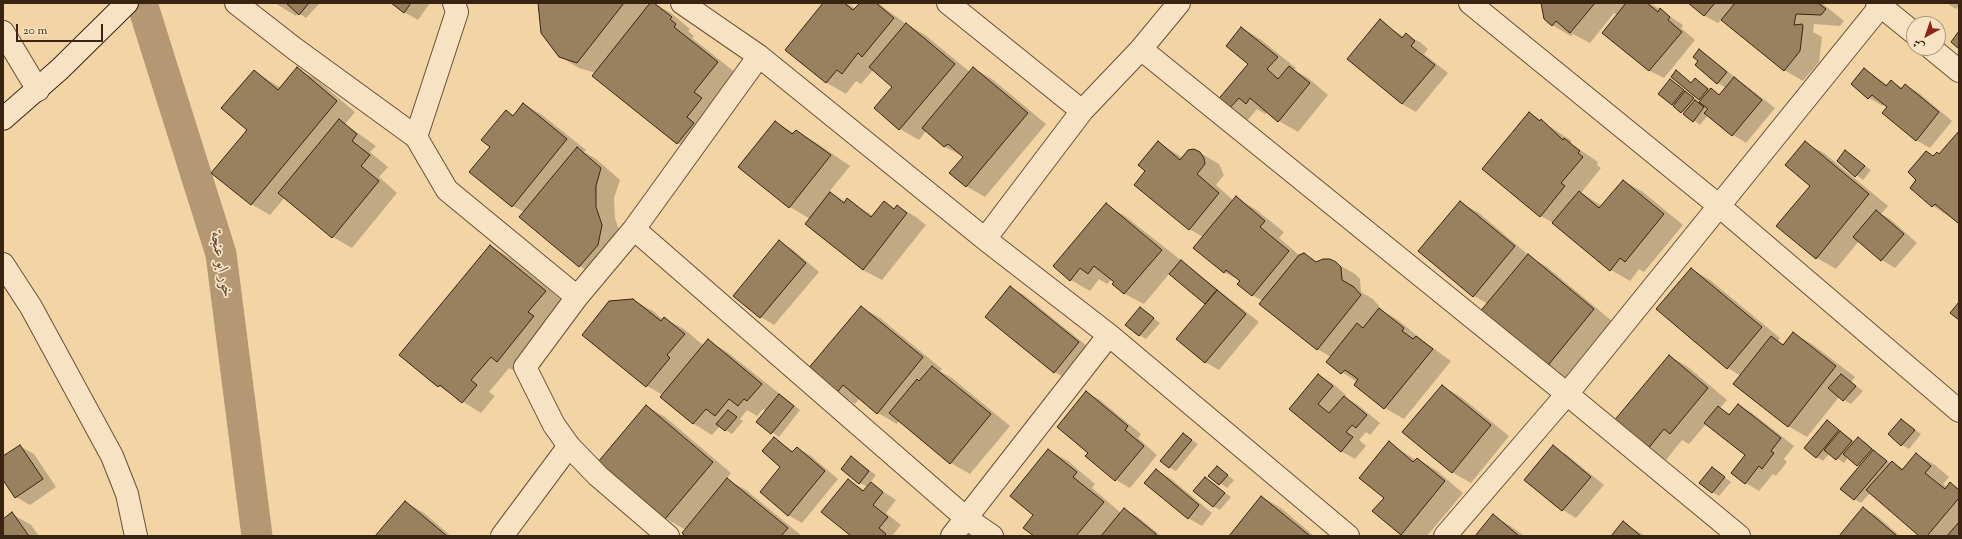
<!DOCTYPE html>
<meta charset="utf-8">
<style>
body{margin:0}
#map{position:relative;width:1962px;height:539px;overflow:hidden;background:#f2d4a5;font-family:"Sorts Mill Goudy",Amiri,serif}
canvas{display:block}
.frame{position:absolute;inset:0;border:4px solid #392412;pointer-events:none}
.north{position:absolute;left:1906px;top:16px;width:40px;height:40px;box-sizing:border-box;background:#f7e3c4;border:1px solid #ab977d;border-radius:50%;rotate:220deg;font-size:11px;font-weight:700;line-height:16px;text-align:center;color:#392412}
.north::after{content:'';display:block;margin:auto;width:14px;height:18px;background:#8f2418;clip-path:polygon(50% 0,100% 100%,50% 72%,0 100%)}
.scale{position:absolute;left:16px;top:24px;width:87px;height:18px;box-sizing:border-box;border:2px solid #392412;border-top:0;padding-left:5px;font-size:12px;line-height:14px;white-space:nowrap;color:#392412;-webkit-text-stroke:3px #f7e3c4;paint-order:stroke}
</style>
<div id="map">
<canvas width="1962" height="539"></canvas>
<div class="frame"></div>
<div class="north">ش</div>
<div class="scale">20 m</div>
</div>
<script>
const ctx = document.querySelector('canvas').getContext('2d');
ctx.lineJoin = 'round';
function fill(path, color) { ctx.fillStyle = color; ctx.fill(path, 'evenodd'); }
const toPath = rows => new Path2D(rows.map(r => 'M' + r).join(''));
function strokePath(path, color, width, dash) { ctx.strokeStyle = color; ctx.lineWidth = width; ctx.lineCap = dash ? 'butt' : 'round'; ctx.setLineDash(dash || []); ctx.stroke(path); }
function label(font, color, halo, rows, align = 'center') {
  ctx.font = font + ' "Sorts Mill Goudy",Amiri,serif'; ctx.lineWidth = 3.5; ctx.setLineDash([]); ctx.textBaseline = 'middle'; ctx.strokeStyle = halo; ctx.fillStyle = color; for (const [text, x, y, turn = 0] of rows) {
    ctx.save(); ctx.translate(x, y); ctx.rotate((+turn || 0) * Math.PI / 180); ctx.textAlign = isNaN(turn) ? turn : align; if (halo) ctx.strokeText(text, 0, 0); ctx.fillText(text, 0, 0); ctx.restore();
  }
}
fill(toPath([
 [275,3,320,3,306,18,298,13,296,16],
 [412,3,430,3,418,20,404,12],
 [539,3,647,3,648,7,653,3,671,13,690,29,688,31,694,36,692,38,736,73,697,154,678,143,594,76,596,73,579,68,559,56],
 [824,3,847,3,856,9,861,3,878,3,906,24,925,35,970,72,973,68,992,79,1046,124,985,197,966,186,964,157,945,147,926,131,919,140,900,129,875,108,893,86,873,70,861,84,856,81,846,94,827,83,786,50],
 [1542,3,1650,3,1683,25,1681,28,1695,40,1664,78,1650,71,1603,33,1618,15,1614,13,1590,43,1573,34,1571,36,1552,25],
 [1689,3,1822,3,1844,21,1840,26,1814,24,1813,32,1822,37,1819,62,1803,81,1784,70,1722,19,1718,23,1705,16],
 [1947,3,1959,3,1959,6,1956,9],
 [1380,21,1404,37,1406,35,1420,42,1428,49,1424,54,1448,73,1416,112,1402,104],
 [1242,28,1260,39,1296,68,1294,70,1308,78,1328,95,1298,132,1279,121,1268,111,1265,114,1257,109,1247,121,1218,102,1249,63],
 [1700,50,1775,108,1746,143,1733,135,1708,115,1700,125,1673,104,1670,80,1700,103,1701,101,1697,98,1676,71,1692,83,1695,79,1720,95,1726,88,1718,83,1700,61],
 [297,69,316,79,355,112,345,124,376,146,370,152,388,167,379,177,397,193,352,248,333,237,285,197,270,215,251,204,249,130,254,71,281,88],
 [1864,69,1888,85,1891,82,1903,88,1905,85,1919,93,1952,121,1930,148,1916,140,1883,113,1888,107,1884,104,1883,106,1869,98],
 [524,104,542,115,586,150,584,152,596,159,620,180,614,198,615,218,621,236,599,277,580,266,520,217,524,212,513,206,491,147,506,111,514,116],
 [1529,113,1572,141,1570,143,1598,162,1597,165,1601,168,1581,193,1602,206,1624,181,1643,192,1683,225,1644,272,1639,269,1630,281,1611,270,1555,224,1541,216],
 [775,122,794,133,796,131,815,142,850,166,829,192,846,202,848,200,873,216,884,203,895,209,897,206,916,217,926,225,882,280,863,270,810,219,790,207],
 [1959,132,1959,223,1933,206,1934,157,1940,155],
 [1158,142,1183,158,1200,153,1219,164,1224,175,1216,185,1234,201,1236,198,1255,209,1284,232,1279,238,1300,256,1304,255,1317,262,1330,260,1355,274,1360,279,1361,292,1373,299,1379,306,1378,308,1398,320,1422,340,1451,361,1404,419,1385,408,1355,385,1357,382,1327,362,1331,357,1317,349,1263,301,1252,295,1241,281,1224,272,1203,237,1189,229,1146,170],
 [1805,143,1824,153,1888,206,1881,214,1890,219,1917,243,1895,268,1882,260,1859,241,1836,269,1817,258,1778,226,1811,186],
 [1846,152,1871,170,1863,180,1838,161],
 [1460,202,1479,213,1532,258,1547,267,1612,321,1564,379,1545,368,1488,304,1474,296],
 [1106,205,1125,216,1259,322,1219,370,1205,362,1207,303,1170,273,1144,304,1125,294,1113,284,1115,281,1112,279,1107,284,1099,279,1090,291,1071,280,1055,266],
 [779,241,792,249,819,272,774,325,761,317,734,296],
 [490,246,509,257,564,302,516,372,509,368,489,392,495,396,481,413,438,386],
 [1691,269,1710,280,1780,338,1778,341,1784,345,1793,333,1812,344,1855,377,1851,382,1863,391,1851,404,1839,397,1807,437,1788,426,1741,376,1728,368],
 [1010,287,1024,295,1092,350,1068,380,1055,372],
 [633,300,653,311,663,320,665,319,684,329,704,346,708,341,727,352,800,410,779,437,758,422,766,411,763,409,757,416,747,410,740,419,743,421,732,434,720,426,712,435,694,424,661,397,663,395,647,386,584,335],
 [861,307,880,318,942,369,940,371,952,378,1010,426,970,474,951,463,899,421,897,424,878,413,860,398,855,404,836,393],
 [1140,308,1160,323,1146,339,1139,335],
 [1669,356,1688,367,1727,400,1720,408,1731,414,1738,405,1752,413,1794,446,1784,459,1787,462,1776,476,1773,474,1759,491,1746,483,1746,455,1706,424,1689,444,1682,440,1666,460,1647,449],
 [1319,375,1332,383,1346,395,1344,397,1358,405,1380,423,1370,435,1366,432,1359,440,1366,446,1355,459,1341,451,1291,409],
 [1442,386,1461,397,1509,436,1471,483,1452,472],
 [1086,392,1100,400,1141,434,1138,438,1157,455,1130,488,1116,480,1086,456,1089,453],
 [646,406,665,417,731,473,726,479,746,490,802,536,687,536,686,530,665,518],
 [1902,420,1921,434,1909,449,1902,445],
 [1828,421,1855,442,1858,438,1865,442,1891,464,1892,462,1904,469,1916,454,1935,465,1949,477,1943,484,1948,488,1951,484,1959,489,1959,536,1921,536,1870,493,1861,503,1854,499,1860,467,1848,457,1844,463,1830,453,1823,461,1816,457],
 [1183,434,1198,444,1176,471,1169,467],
 [774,438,794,452,797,448,811,456,838,479,802,523,788,515,782,467],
 [1389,443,1416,460,1417,459,1436,470,1463,493,1427,536,1405,536,1401,534,1385,498],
 [20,446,34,454,56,487,30,505,16,497,3,478,3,458],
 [1553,447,1567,455,1604,485,1576,518,1563,510,1526,480],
 [1049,450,1068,461,1095,484,1092,488,1121,513,1124,509,1138,517,1161,536,1035,536,1035,515],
 [852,458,876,475,870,483,896,500,886,513,901,525,892,536,853,536,848,480,865,491,868,487,860,483],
 [1217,467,1234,480,1227,488,1210,476],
 [1712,468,1731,482,1719,496,1712,492],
 [1156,470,1170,478,1212,513,1202,526,1188,518],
 [1205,478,1231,497,1220,510,1213,506],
 [1262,497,1281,508,1314,536,1230,536],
 [405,502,424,513,451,536,377,536],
 [1863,508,1877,516,1900,536,1840,536],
 [12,514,31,525,39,536,3,536,3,520],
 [1494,516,1512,527,1524,536,1477,536],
 [1623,523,1642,534,1645,536,1612,536]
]), '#0003');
strokePath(toPath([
 [142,3,221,254,257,536]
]), '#b39873', 31);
const building = toPath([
 [286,3,309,3,299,15,286,3],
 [391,3,411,3,404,13,391,3],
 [538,3,624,3,577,63,559,57,541,33,538,3],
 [650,3,654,3,672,17,670,19,676,24,674,27,718,62,694,92,702,98,687,117,694,123,677,144,592,76,650,3],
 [823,3,844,3,853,10,860,3,876,3,894,18,862,57,858,53,842,74,837,70,826,83,785,50,823,3],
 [1541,3,1595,3,1570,33,1556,21,1552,26,1544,19,1541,3],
 [1626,3,1647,3,1658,12,1660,8,1670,17,1668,20,1682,32,1649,71,1602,33,1626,3],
 [1688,3,1715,3,1704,16,1688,3],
 [1735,3,1818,3,1826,9,1821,15,1796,14,1794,25,1802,24,1803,26,1800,51,1784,71,1721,20,1735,3],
 [1380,19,1402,38,1406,33,1415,41,1411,46,1435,65,1402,104,1347,59,1380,19],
 [906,23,955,64,899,130,874,108,892,87,869,67,906,23],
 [1241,27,1278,57,1267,69,1278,79,1289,66,1310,83,1278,122,1250,98,1246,104,1239,98,1227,111,1216,102,1248,64,1226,46,1241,27],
 [1959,31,1959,49,1951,42,1959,31],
 [1699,49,1727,72,1717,84,1695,65,1698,61,1693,57,1699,49],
 [297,67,337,101,251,205,211,173,247,130,221,108,254,70,278,90,297,67],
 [973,67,1028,113,966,187,949,173,963,157,948,144,944,147,922,128,973,67],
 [1864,68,1886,86,1891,80,1901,89,1905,84,1939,112,1916,141,1882,113,1887,107,1872,95,1868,99,1851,84,1864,68],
 [1676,70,1691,83,1695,78,1708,89,1699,100,1671,77,1676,70],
 [1734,77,1762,100,1732,136,1704,113,1708,109,1699,102,1711,88,1719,95,1734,77],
 [1670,79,1684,90,1672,105,1658,94,1670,79],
 [1685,91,1694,98,1681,113,1673,106,1685,91],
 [1695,100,1704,107,1693,122,1683,114,1695,100],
 [523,103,567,139,512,207,469,172,490,147,481,140,506,110,513,116,523,103],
 [1529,112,1540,121,1541,119,1563,140,1564,138,1580,151,1578,153,1583,157,1561,183,1565,186,1540,217,1482,169,1529,112],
 [339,119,357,134,352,141,370,155,361,166,379,181,332,238,278,193,339,119],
 [775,121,792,134,796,130,831,155,789,208,738,167,775,121],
 [1959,131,1959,222,1958,223,1935,204,1932,207,1910,188,1916,180,1908,172,1926,151,1933,156,1937,152,1939,154,1959,131],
 [1158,141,1180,160,1188,150,1194,149,1200,152,1204,158,1205,164,1197,174,1219,193,1189,230,1134,185,1145,171,1138,165,1158,141],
 [1805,141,1869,194,1816,259,1776,226,1810,186,1785,165,1805,141],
 [577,147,601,168,596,186,596,207,602,225,598,245,579,267,519,217,577,147],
 [1845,150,1865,166,1855,177,1837,161,1845,150],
 [1623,180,1664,214,1625,262,1620,258,1610,271,1552,223,1579,191,1599,208,1623,180],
 [830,192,844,203,847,198,871,217,884,201,894,209,897,205,907,213,863,270,805,224,830,192],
 [1236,196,1265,221,1260,227,1289,251,1252,296,1237,284,1240,281,1226,270,1224,273,1193,248,1236,196],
 [1460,201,1515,246,1473,297,1418,251,1460,201],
 [1106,203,1162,250,1124,294,1112,284,1114,282,1094,266,1088,274,1080,268,1070,281,1053,266,1106,203],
 [1876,210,1904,234,1881,261,1853,237,1876,210],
 [779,240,806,263,760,318,733,296,779,240],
 [490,245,546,291,528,312,534,316,497,362,491,357,471,380,477,385,462,403,440,385,438,387,399,355,490,245],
 [1304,253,1316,262,1323,259,1330,259,1336,262,1341,267,1342,280,1354,287,1361,295,1317,350,1259,304,1299,255,1304,253],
 [1528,254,1594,309,1545,369,1478,314,1528,254],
 [1181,260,1217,290,1205,304,1169,274,1181,260],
 [1691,268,1762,327,1727,369,1656,309,1691,268],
 [1010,286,1079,342,1054,373,985,317,1010,286],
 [1217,290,1246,314,1205,363,1176,339,1217,290],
 [633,299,661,321,664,317,685,334,667,355,670,358,646,387,582,335,609,301,633,299],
 [1959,302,1959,320,1950,313,1959,302],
 [861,306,923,357,877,414,843,385,836,394,807,370,861,306],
 [1140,307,1154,318,1139,336,1125,325,1140,307],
 [1379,308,1404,328,1402,331,1413,339,1416,336,1433,349,1384,409,1354,385,1358,379,1345,370,1341,374,1326,362,1357,323,1363,328,1379,308],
 [1793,332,1836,366,1788,427,1733,384,1771,336,1783,345,1793,332],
 [708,339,762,384,747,401,744,399,738,406,729,399,715,416,706,409,693,424,660,397,708,339],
 [1669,355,1708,388,1670,434,1664,429,1647,450,1613,422,1669,355],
 [932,366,991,414,950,464,889,413,917,379,919,381,932,366],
 [1318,374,1333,386,1318,404,1329,413,1344,396,1367,415,1356,428,1352,425,1346,432,1353,437,1341,452,1289,409,1318,374],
 [1841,374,1856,386,1843,401,1828,388,1841,374],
 [1442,385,1491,425,1452,473,1402,432,1442,385],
 [1086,391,1128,426,1125,430,1144,446,1115,481,1085,456,1088,453,1057,427,1086,391],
 [779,394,794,406,771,434,756,422,779,394],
 [1738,404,1781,438,1771,451,1774,453,1762,469,1759,466,1745,484,1731,473,1745,455,1704,423,1718,406,1729,415,1738,404],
 [646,405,713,462,665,519,598,462,646,405],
 [728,410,737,417,725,431,716,424,728,410],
 [1901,419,1915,430,1901,446,1888,434,1901,419],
 [1827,420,1839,430,1816,458,1804,448,1827,420],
 [1840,431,1852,441,1836,460,1824,450,1840,431],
 [1183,433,1192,440,1169,468,1160,461,1183,433],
 [774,437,792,452,797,447,825,471,788,516,760,492,780,467,762,451,774,437],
 [1858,437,1872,449,1857,466,1843,454,1858,437],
 [1389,441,1413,462,1417,458,1445,481,1401,535,1372,511,1384,498,1359,478,1389,441],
 [20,445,43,479,15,498,3,480,3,456,20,445],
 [1553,445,1591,477,1562,511,1524,480,1553,445],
 [1048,449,1077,472,1073,477,1104,502,1076,536,1034,536,1023,528,1033,515,1010,496,1048,449],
 [1873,450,1887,461,1854,500,1840,489,1873,450],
 [1916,453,1931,466,1925,473,1945,489,1950,482,1959,490,1959,498,1927,536,1919,536,1866,490,1892,461,1902,470,1916,453],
 [851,456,869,471,859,484,841,469,851,456],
 [1217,466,1228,475,1219,485,1208,476,1217,466],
 [1712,467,1725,477,1712,493,1699,483,1712,467],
 [1156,469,1199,505,1188,519,1144,483,1156,469],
 [1205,477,1225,493,1213,507,1193,491,1205,477],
 [727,478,788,528,781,536,685,536,682,533,727,478],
 [848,479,863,491,871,482,883,492,873,505,888,517,879,528,886,534,884,536,851,536,821,512,848,479],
 [1261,496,1310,536,1229,536,1261,496],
 [405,501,447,536,375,536,405,501],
 [1863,507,1897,536,1839,536,1863,507],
 [1124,508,1156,534,1155,536,1101,536,1124,508],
 [12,512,29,536,3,536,3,519,12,512],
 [1493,514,1519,536,1475,536,1493,514],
 [1623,521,1641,536,1611,536,1623,521],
 [1959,522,1959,536,1947,536,1959,522]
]);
fill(building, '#99805e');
strokePath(building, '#392412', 1);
const street = toPath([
 [236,3,295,49,416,137,447,190,577,297],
 [682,3,759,56,985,239],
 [948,3,1082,111],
 [1179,3,1141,49,1082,111,985,239,1109,335,1348,536],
 [1470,3,1718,205,1959,411],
 [1877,3,1914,33],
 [3,32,38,90],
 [1931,48,1959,71],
 [1141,49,1567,394,1739,536],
 [416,137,457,12,454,3],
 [634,229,966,518,992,536],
 [3,264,31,307,112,456,127,494,136,536],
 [502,536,569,446],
 [668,536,598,476,569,446,554,425,525,367,577,297,634,229,759,56],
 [952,536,1109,335],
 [1445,536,1567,394,1883,3]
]);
const secondary = toPath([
 [3,119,60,69,127,3]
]);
strokePath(street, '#675037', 24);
strokePath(secondary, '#392412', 24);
strokePath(street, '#f7e3c4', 22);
strokePath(secondary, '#f7e3c4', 22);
label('italic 16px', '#5e472f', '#f7e3c4', [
 ["خور ابو عنجة",220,265,79]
]);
</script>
